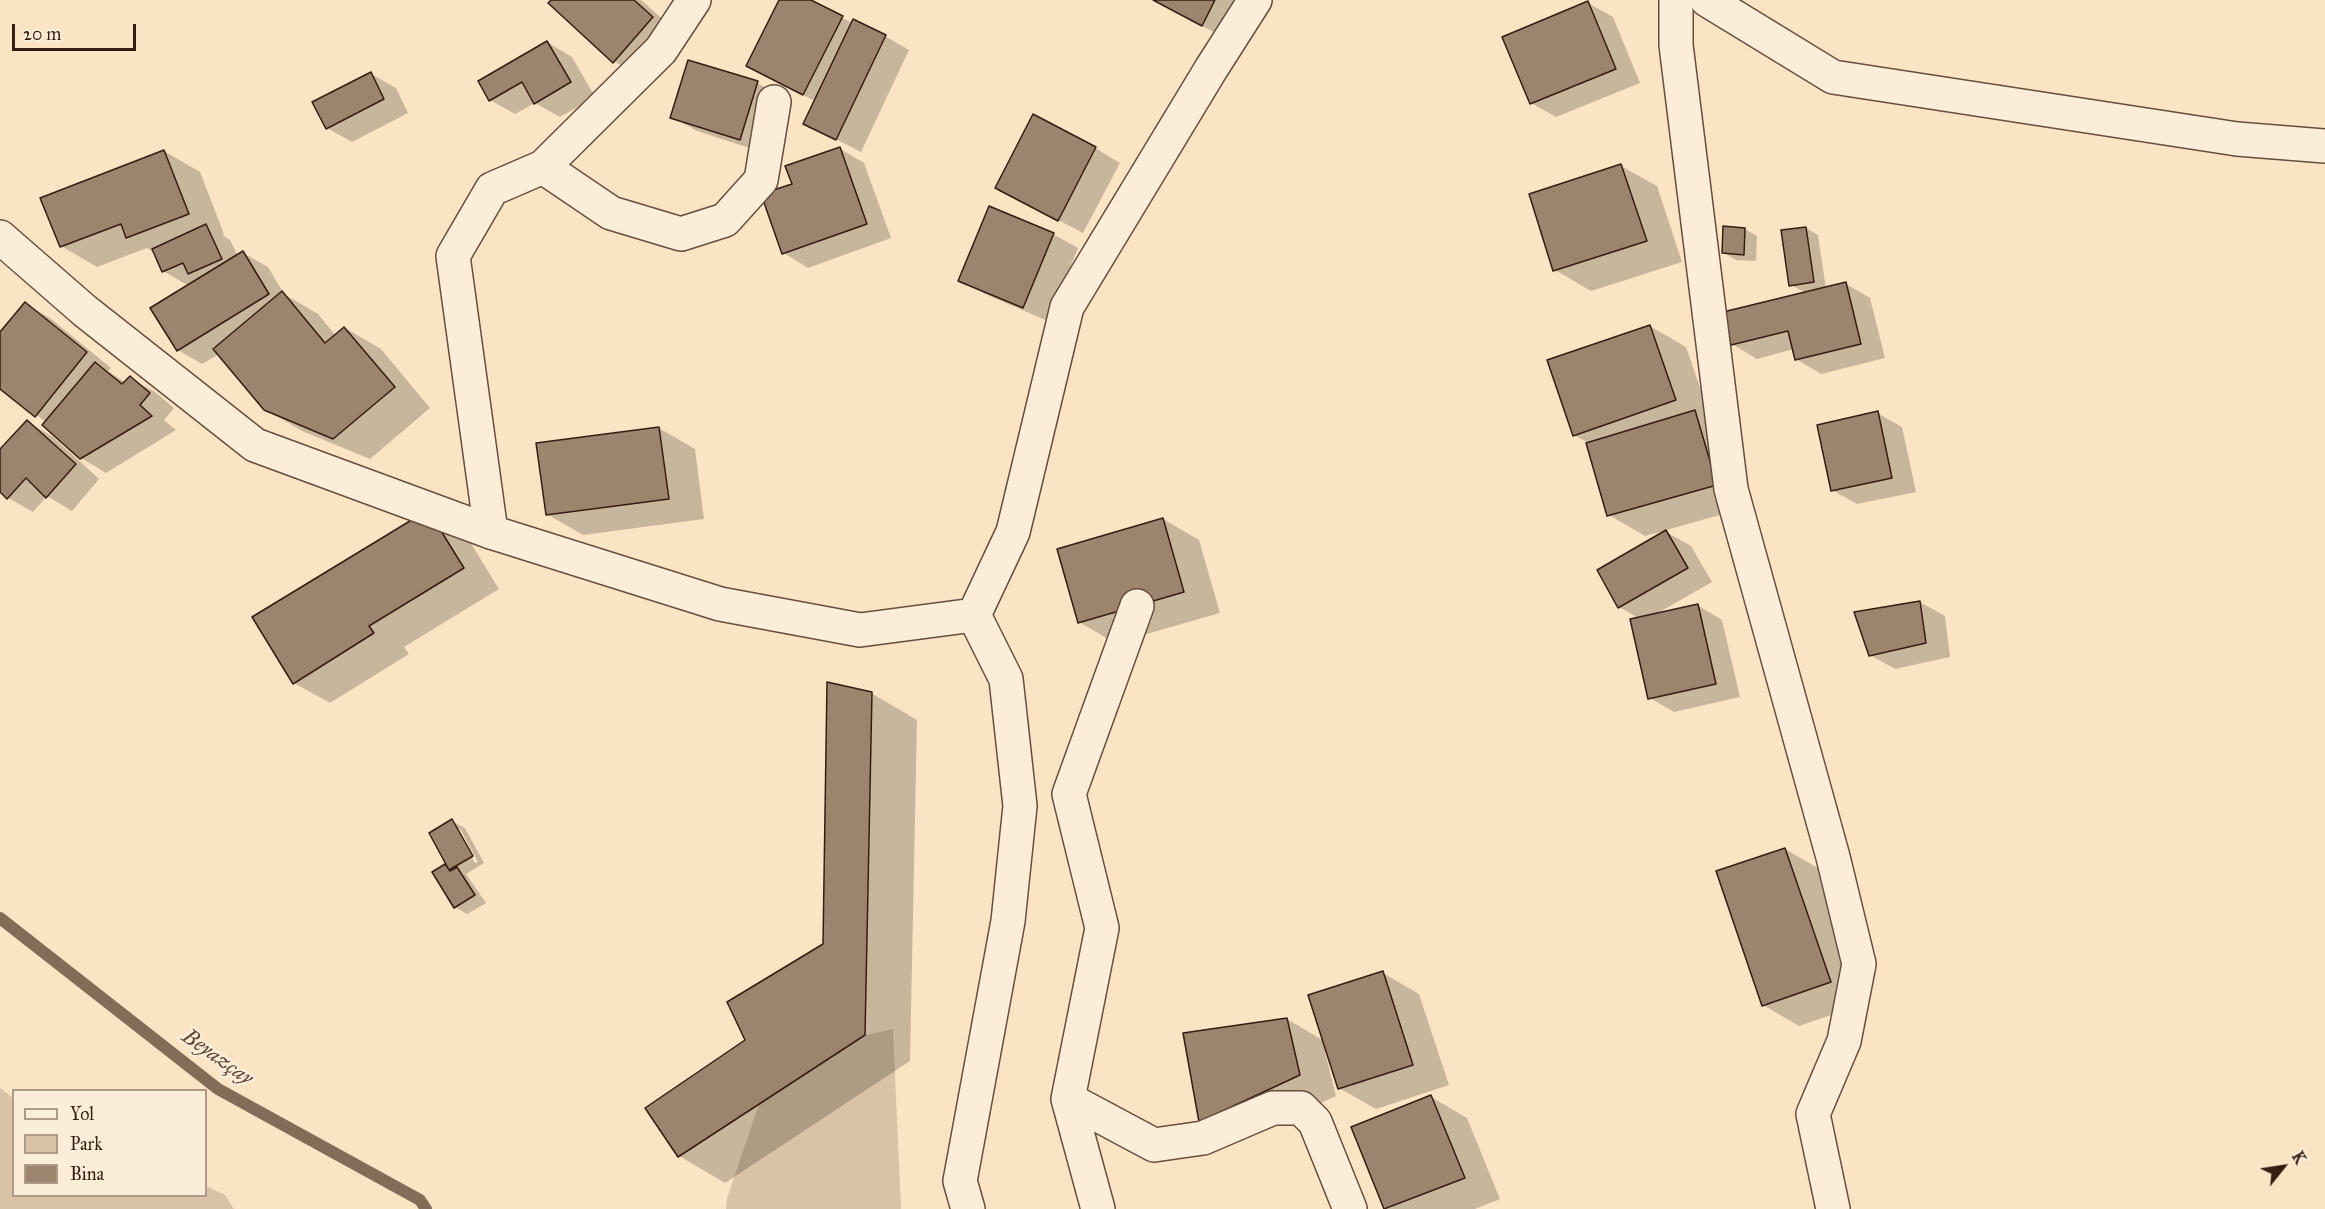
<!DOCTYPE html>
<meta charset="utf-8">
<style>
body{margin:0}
#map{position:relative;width:2325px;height:1209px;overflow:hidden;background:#fbe4c4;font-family:"IM FELL Great Primer",serif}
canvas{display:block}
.legend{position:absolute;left:12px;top:1089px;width:195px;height:108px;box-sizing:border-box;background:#fcedd9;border:2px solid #ad9a89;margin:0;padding:8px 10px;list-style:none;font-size:18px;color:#361d11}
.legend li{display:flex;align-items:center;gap:12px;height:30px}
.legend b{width:30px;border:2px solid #ad9a89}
.north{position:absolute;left:2253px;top:1137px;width:60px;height:60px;-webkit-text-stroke:4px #fcedd9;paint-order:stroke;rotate:60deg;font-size:16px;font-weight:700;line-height:24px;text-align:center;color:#361d11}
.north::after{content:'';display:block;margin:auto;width:21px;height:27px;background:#361d11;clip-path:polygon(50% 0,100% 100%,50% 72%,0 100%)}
.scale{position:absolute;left:12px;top:24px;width:124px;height:27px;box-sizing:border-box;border:3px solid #361d11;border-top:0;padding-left:8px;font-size:18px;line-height:21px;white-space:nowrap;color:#361d11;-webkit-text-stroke:4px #fcedd9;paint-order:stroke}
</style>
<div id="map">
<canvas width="2325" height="1209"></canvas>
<ul class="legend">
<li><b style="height:8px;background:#fcedd9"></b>Yol</li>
<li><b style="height:16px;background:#dac2a6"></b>Park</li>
<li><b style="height:16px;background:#9c846e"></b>Bina</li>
</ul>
<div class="north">K</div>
<div class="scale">20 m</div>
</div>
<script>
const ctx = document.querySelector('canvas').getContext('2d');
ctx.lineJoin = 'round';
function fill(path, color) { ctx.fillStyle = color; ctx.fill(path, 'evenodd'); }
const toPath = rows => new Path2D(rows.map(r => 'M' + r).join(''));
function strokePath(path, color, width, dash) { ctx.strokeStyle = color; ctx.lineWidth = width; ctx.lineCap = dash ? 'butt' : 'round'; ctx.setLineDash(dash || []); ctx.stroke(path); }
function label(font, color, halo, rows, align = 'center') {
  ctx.font = font + ' "IM FELL Great Primer",serif'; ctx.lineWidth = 5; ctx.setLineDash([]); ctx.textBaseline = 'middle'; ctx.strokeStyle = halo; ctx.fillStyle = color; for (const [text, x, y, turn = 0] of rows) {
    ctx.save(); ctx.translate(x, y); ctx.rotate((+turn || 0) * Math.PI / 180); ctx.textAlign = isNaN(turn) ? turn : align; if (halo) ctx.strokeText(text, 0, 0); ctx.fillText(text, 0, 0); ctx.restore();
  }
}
fill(toPath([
 [893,1029,901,1209,726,1209,727,1198,759,1104,865,1035],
 [0,1088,13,1098,14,1196,206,1196,206,1186,225,1195,234,1209,0,1209]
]), '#dac2a6');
fill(toPath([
 [553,0,641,0,677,32,638,76,614,61],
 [781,0,808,0,852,23,885,36,909,50,861,152,805,123,815,101,748,66],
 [1153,0,1262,0,1238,45],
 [1588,3,1613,17,1640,83,1556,117,1531,103],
 [547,42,572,57,595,97,560,117,535,103,515,114,490,100],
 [689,62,757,83,782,97,765,153,697,131,672,117],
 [371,74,396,88,408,113,352,142,327,128],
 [839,148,864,163,891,238,808,268,784,253,763,195,794,185],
 [1095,148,1120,163,1083,233,1022,201],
 [164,151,200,172,224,234,222,235,230,240,238,256,243,253,268,267,284,294,318,314,336,336,345,328,381,349,430,408,370,459,302,431,265,409,219,354,202,364,178,350,189,286,163,271,155,253,147,248,97,267,61,246],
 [1621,166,1657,186,1682,262,1591,291,1555,270],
 [1725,228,1745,229,1757,236,1756,261,1736,260,1724,253],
 [1806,228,1818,235,1826,289,1846,284,1870,298,1885,358,1821,374,1796,359,1794,349,1757,359,1732,344,1806,293,1791,285],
 [1053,234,1078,248,1048,321,985,294,960,280],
 [25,304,50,318,111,368,108,371,126,383,130,378,155,392,174,408,164,420,176,430,106,473,81,458,46,422,0,387,0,335],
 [1650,326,1686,347,1712,422,1752,506,1645,536,1609,515,1587,442,1574,435],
 [1877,413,1902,427,1916,492,1857,504,1832,490],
 [27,422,52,436,99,479,72,511,47,496,33,512,8,498,0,490],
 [659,428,695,449,704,519,583,535,547,514],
 [428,511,464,532,499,589,404,647,409,654,330,703,294,683],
 [1163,519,1199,540,1220,613,1115,643,1079,622],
 [1666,532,1691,546,1712,582,1656,614,1697,605,1722,620,1740,697,1674,712,1650,698,1640,619,1619,607],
 [1920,602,1945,616,1950,657,1895,669,1870,655],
 [871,693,917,720,910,1061,725,1183,679,1156,747,1041,824,945],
 [452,821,465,828,484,863,466,874,486,903,467,914,455,907,434,873,448,864],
 [456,829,460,829,478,862,475,863],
 [1785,849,1821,870,1866,1003,1799,1026,1763,1005],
 [1383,973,1419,994,1449,1085,1376,1109,1339,1088,1328,1051,1325,1052,1336,1096,1236,1142,1200,1121,1287,1019,1324,1041],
 [1431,1097,1467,1118,1500,1199,1475,1209,1386,1209,1353,1128]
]), '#0003');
strokePath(toPath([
 [0,918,218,1089,420,1200,426,1209]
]), '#846c58', 12);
const building = toPath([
 [551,0,634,0,653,17,613,63,548,3,551,0],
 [779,0,811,0,843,16,803,95,746,66,779,0],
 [1153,0,1215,0,1202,26,1153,0],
 [1588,1,1616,69,1530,104,1502,37,1588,1],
 [853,19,886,35,836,140,803,124,853,19],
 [547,41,571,82,534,104,522,82,489,101,478,81,547,41],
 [688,60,758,81,740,140,670,118,688,60],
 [371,72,384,99,326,129,312,102,371,72],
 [1033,114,1096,147,1058,221,995,188,1033,114],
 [840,147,867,224,782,254,761,194,792,184,785,166,840,147],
 [164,150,189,214,126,238,121,224,60,247,40,198,164,150],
 [1621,164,1647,241,1553,271,1529,194,1621,164],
 [989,206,1054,233,1023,308,958,281,989,206],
 [206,224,222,259,188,274,183,263,162,272,152,249,206,224],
 [1723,226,1745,228,1744,255,1722,253,1723,226],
 [1806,227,1814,282,1789,286,1781,230,1806,227],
 [243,251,269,294,177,351,150,308,243,251],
 [1846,282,1861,344,1795,360,1788,331,1731,345,1723,312,1846,282],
 [282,291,325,343,344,327,395,387,333,439,264,410,213,349,282,291],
 [25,302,87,352,35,417,0,389,0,332,25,302],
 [1650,325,1676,400,1573,436,1547,360,1650,325],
 [95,362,122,384,130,376,150,393,140,405,152,416,80,459,42,425,95,362],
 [1695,410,1717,485,1607,516,1586,443,1695,410],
 [1878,411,1892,478,1831,491,1817,425,1878,411],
 [27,420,76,464,46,498,26,478,7,499,0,492,0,449,27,420],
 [659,427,669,499,546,515,536,443,659,427],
 [428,510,464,568,369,626,374,633,293,684,252,617,428,510],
 [1163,518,1184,592,1078,623,1057,549,1163,518],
 [1666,530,1688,568,1618,608,1597,570,1666,530],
 [1920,601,1926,643,1869,656,1854,612,1920,601],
 [1698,604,1716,684,1648,699,1630,619,1698,604],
 [827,682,872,692,865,1035,678,1157,645,1108,745,1040,727,1002,823,944,827,682],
 [452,819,473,856,449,870,429,833,452,819],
 [1785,848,1831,982,1762,1006,1716,871,1785,848],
 [445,864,450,871,457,867,475,895,454,908,432,872,445,864],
 [1383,971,1413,1065,1338,1089,1308,995,1383,971],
 [1287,1018,1300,1075,1199,1122,1183,1033,1287,1018],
 [1431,1095,1465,1178,1384,1209,1351,1127,1431,1095]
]);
fill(building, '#9c846e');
strokePath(building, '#361d11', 1.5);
const minor = toPath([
 [1676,0,1676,45,1731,489,1833,857,1859,964,1844,1041,1813,1114,1833,1209],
 [543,167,611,213,681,234,725,220,761,180,774,102],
 [491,532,453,256,492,189,543,167,661,50,694,0],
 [1068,1099,1154,1145,1203,1138,1273,1108,1301,1108,1315,1122,1350,1209],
 [968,1209,960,1181,1008,921,1020,806,1006,679,974,615],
 [1098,1209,1068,1099,1102,928,1069,794,1137,606]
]);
const tertiary = toPath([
 [1707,0,1833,77,2237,139,2325,146],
 [0,237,85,311,255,445,491,532,720,604,860,630,974,615,1013,532,1067,307,1211,69,1255,0]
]);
strokePath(minor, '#674f3e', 36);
strokePath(tertiary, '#674f3e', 36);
strokePath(minor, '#fcedd9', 33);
strokePath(tertiary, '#fcedd9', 33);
label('italic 22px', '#644b3a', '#fcedd9', [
 ["Beyazçay",217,1058,35]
]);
</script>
